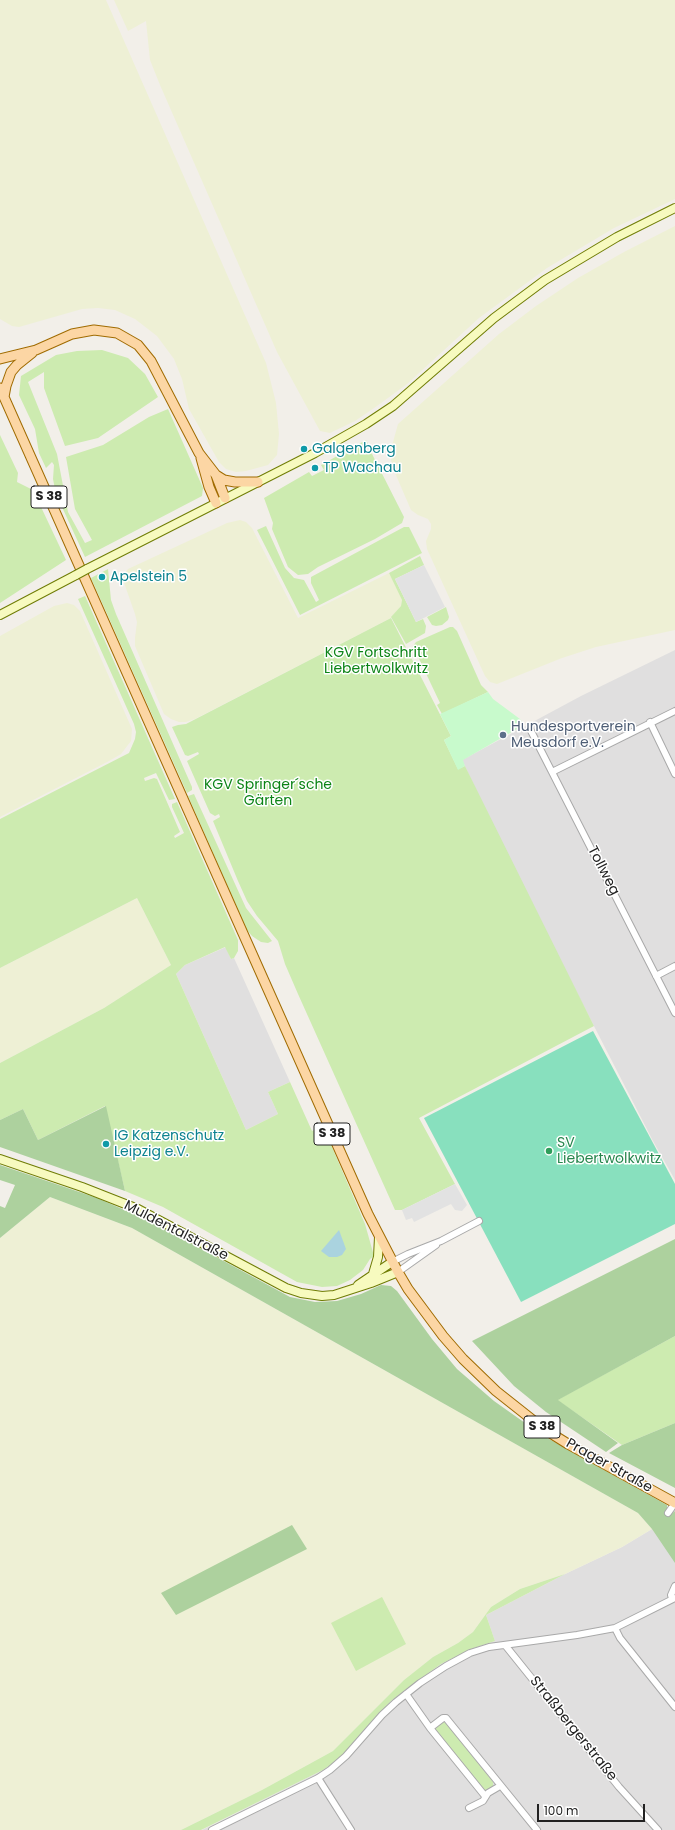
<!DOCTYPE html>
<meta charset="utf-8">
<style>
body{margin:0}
#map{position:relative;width:675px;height:1830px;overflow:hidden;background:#f2efe9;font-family:Poppins,sans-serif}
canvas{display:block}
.scale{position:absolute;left:537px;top:1804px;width:108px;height:18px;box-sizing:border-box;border:2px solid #222;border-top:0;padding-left:5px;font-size:12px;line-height:14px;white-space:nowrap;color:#222;-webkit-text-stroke:3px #fff;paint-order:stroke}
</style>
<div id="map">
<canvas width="675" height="1830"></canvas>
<div class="scale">100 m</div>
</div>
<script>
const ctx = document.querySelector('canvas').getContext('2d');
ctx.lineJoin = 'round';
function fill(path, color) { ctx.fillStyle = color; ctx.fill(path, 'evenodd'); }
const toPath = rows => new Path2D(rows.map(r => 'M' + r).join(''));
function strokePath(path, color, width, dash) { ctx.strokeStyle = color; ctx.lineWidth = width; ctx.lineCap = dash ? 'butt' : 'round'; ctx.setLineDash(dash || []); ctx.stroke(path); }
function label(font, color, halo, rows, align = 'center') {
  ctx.font = font + ' Poppins,sans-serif'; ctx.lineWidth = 3; ctx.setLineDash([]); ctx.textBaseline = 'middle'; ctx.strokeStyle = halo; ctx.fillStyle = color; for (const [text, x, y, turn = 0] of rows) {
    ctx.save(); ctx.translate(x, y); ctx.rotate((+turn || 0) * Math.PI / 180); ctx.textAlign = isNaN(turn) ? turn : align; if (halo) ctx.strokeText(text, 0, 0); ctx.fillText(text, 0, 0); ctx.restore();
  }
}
fill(toPath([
 [675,650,675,1180,653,1141,519,880,462,760,581,696],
 [226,947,231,959,234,958,290,1082,268,1092,278,1114,246,1130,176,974,185,965],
 [670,1515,675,1518,675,1830,202,1830,323,1770,339,1759,391,1701,408,1688,441,1664,471,1649,495,1641,486,1615,565,1574,622,1547,652,1529]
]), '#e0dfdf');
fill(toPath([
 [0,0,106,0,266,363,276,403,279,434,277,455,268,465,246,471,236,472,226,469,219,462,189,409,182,379,174,359,157,336,135,319,115,310,98,308,82,309,19,327,12,326,0,319],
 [114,0,675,0,675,199,614,228,547,268,479,318,407,384,377,406,355,421,330,433,320,431,277,352,160,85,150,60,146,21,128,31],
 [675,226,675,630,596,647,562,658,497,684,490,682,485,676,427,549,426,541,431,529,431,524,428,519,418,515,411,510,392,466,390,453,398,424,499,334,536,306,578,278,624,252],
 [240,520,246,522,252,528,298,618,389,573,400,594,402,600,401,606,391,618,195,719,186,722,179,722,171,719,164,714,135,646,135,638,137,622,135,614,122,577,128,569,227,523],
 [67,603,74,605,80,611,132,729,131,741,121,754,109,761,0,817,0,636,54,606],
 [137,898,171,965,104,1008,0,1063,0,968],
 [50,1197,132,1228,638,1513,652,1529,622,1547,565,1574,520,1589,491,1607,473,1632,458,1643,433,1657,404,1680,333,1751,262,1790,181,1830,0,1830,0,1238]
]), '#eef0d5');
fill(toPath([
 [102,350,128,358,145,374,158,397,98,438,65,446,44,388,44,372,28,382,57,454,68,512,85,543,92,540,75,509,66,457,103,445,149,417,168,409,203,488,202,496,85,557,56,494,53,479,54,465,52,462,46,468,39,453,35,429,19,395,21,376,56,355,77,351],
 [0,435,18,473,17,482,33,490,66,560,0,603],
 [366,440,368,444,365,446,366,450,370,450,404,517,402,523,375,539,318,567,308,574,298,575,288,567,272,529,273,523,264,498,309,472,312,476,324,470,321,465],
 [266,526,285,568,294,578,304,580,316,602,319,600,311,583,311,577,404,527,409,527,422,553,300,615,257,530],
 [420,556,424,565,395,579,416,622,423,619,426,626,425,633,406,644,391,617,401,606,402,600,389,573],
 [108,569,111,600,116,614,192,787,192,790,187,793,91,578],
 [85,596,175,799,169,800,156,773,144,778,145,781,154,778,157,779,180,832,174,836,175,838,184,833,172,807,172,804,177,802,238,940,238,951,234,958,231,959,225,947,185,965,176,974,246,1130,278,1114,268,1092,290,1082,312,1131,323,1126,365,1224,374,1256,370,1259,363,1270,350,1280,337,1286,322,1287,297,1282,163,1207,125,1191,105,1106,38,1140,23,1109,0,1120,0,1063,104,1008,171,965,137,898,0,968,0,819,129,753,135,739,136,732,134,724,78,599],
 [446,607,449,617,448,620,442,625,436,626,432,625,427,617],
 [391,618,451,736,444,740,458,769,465,766,594,1026,419,1118,455,1184,402,1210,395,1210,298,994,285,964,278,941,257,916,247,901,238,881,213,821,220,817,219,814,215,816,210,813,187,761,199,754,198,752,188,756,185,755,172,727,178,725,186,724],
 [450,627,453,627,457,631,481,685,488,692,442,714,437,705,440,703,413,646,416,642],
 [194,794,246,908,272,941,268,943,261,942,252,936,247,930,188,796],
 [675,1336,675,1423,622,1445,557,1400],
 [565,1574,486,1615,495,1641,471,1649,441,1664,408,1688,391,1701,339,1759,323,1770,201,1830,181,1830,262,1790,333,1751,404,1680,433,1657,458,1643,473,1632,491,1607,520,1589],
 [382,1597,406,1644,356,1671,331,1623],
 [444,1720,493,1782,493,1786,492,1789,484,1790,481,1788,434,1728]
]), '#cdebb0');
fill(toPath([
 [106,1106,125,1191,0,1147,0,1120,23,1109,38,1140],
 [0,1165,97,1198,152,1222,290,1297,315,1302,337,1301,361,1294,381,1285,391,1286,397,1291,432,1339,457,1369,494,1401,542,1435,667,1505,667,1513,670,1515,675,1511,675,1563,652,1529,638,1513,132,1228,50,1197,0,1238,0,1206,5,1208,15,1185,0,1180],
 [675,1239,675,1336,558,1400,618,1443,606,1452,546,1412,514,1386,472,1341],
 [675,1423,675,1488,609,1453,622,1445],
 [292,1525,307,1549,176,1615,161,1593]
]), '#add19e');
fill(toPath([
 [488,692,493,699,520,719,524,725,463,760,465,766,458,770,444,740,451,736,440,714]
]), '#c8facc');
fill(toPath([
 [593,1031,675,1184,675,1224,521,1302,424,1118]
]), '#88e0be');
fill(toPath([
 [424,565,445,607,416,622,395,579],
 [455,1184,467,1205,462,1211,455,1210,451,1204,414,1222,412,1218,406,1220,402,1210]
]), '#e2e2e2');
fill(toPath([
 [339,1230,346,1249,342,1255,337,1257,329,1257,321,1251]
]), '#aad3df');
const minor = toPath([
 [650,722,675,774],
 [530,729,675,1013],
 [552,772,675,711],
 [656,976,675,966],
 [392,1262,408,1254,441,1241,479,1221],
 [398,1272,436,1245],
 [668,1513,675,1503],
 [672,1599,671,1595,675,1586],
 [615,1628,620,1638,675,1707],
 [505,1645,619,1787,658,1830],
 [406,1694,430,1728,485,1796],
 [430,1728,443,1718,446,1718,537,1830],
 [318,1778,351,1830],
 [469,1808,483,1801,488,1793,500,1786],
 [212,1830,318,1778,330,1770,346,1756,382,1715,396,1702,420,1683,446,1666,470,1653,489,1647,577,1635,615,1628,675,1598]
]);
const secondary = toPath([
 [87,569,315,453,366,424,393,406,494,318,545,280,617,237,675,208],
 [0,615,76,575],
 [0,1159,82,1187,138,1209,286,1288,301,1293,322,1296,334,1295,371,1283,398,1272],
 [373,1274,378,1257,379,1237],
 [358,1285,392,1262]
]);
const primary = toPath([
 [0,359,36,350,72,334,94,330,117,333,138,345,151,361,199,453,216,475,225,498],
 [0,388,368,1214,398,1272,408,1289,443,1336,463,1359,496,1391,544,1429,568,1444,675,1503],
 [4,397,6,386,11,372,17,365,32,353],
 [201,458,209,487,216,503],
 [216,475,224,480,235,482,258,482]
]);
strokePath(minor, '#a9a9a9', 8);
strokePath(secondary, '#707d05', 10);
strokePath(primary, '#a06b00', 11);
strokePath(minor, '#fff', 6);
strokePath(secondary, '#f7fabf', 8);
strokePath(primary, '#fcd6a4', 9);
const secondaryBridge = toPath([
 [76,575,87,569]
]);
strokePath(secondaryBridge, '#707d05', 10, []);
strokePath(secondaryBridge, '#f7fabf', 8);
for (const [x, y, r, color] of [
 [304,449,4,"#0f9aa8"],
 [315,468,4,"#0f9aa8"],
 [102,577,4,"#0f9aa8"],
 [503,735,4,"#5c6f8a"],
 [106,1144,4,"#0f9aa8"],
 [549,1151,4,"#2e9e5b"]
]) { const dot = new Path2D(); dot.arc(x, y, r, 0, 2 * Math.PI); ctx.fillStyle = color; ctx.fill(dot); strokePath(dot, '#fff', 1.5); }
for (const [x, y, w] of [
 [49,497,36],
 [332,1134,36],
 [542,1427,36]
]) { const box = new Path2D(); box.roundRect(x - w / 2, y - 11, w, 22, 3); ctx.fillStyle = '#fff'; ctx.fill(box); strokePath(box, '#222', 1); }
label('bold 13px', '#222', null, [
 ["S 38",49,497],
 ["S 38",332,1134],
 ["S 38",542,1427]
]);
label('14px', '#0d838f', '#fff', [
 ["Galgenberg",312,449],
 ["TP Wachau",323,468],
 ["Apelstein 5",110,577],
 ["IG Katzenschutz",114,1136],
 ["Leipzig e.V.",114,1152]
], 'left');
label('14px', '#0c8416', '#fff', [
 ["KGV Fortschritt",376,653],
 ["Liebertwolkwitz",376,669],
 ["KGV Springer´sche",268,785],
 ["Gärten",268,801]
]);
label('14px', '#4e5e75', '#fff', [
 ["Hundesportverein",511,727],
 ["Meusdorf e.V.",511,743]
], 'left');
label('14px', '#222', '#fff', [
 ["Tollweg",603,871,63],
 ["Muldentalstraße",176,1231,27],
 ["Prager Straße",609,1466,29],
 ["Straßbergerstraße",573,1729,51]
]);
label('14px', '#27864d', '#fff', [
 ["SV",557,1143],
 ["Liebertwolkwitz",557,1159]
], 'left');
</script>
